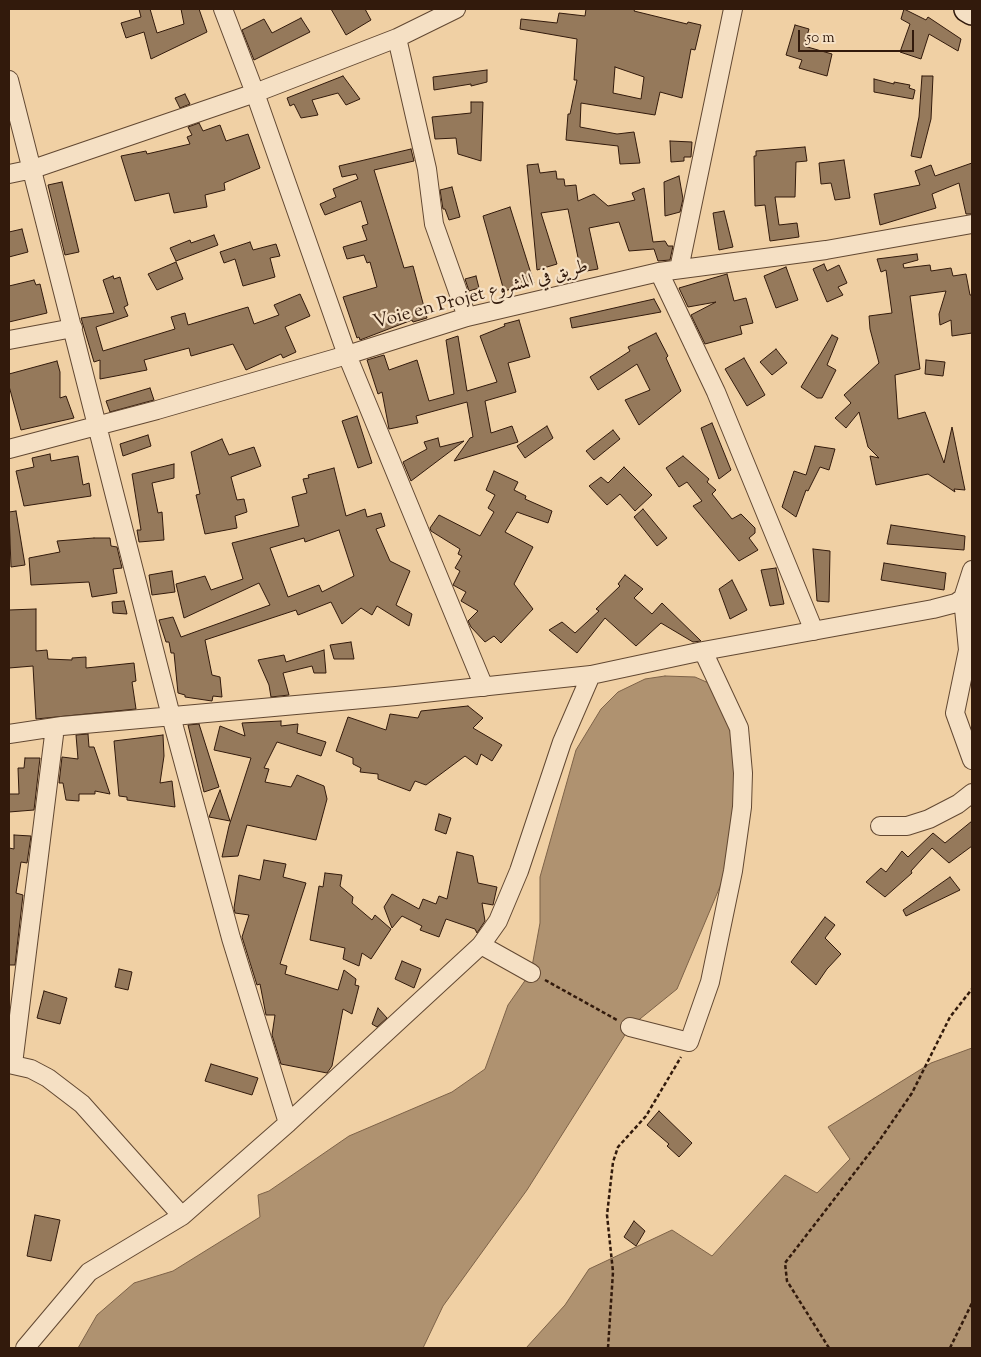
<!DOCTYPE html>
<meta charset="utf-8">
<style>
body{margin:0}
#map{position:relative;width:981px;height:1357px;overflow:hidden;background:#f0d0a4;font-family:"Sorts Mill Goudy",serif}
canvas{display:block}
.frame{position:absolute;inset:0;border:10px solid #321a0c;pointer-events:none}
.scale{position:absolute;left:798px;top:30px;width:116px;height:22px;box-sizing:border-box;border:2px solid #321a0c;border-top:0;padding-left:6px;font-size:15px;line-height:18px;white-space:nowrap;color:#321a0c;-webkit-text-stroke:4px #f5e0c4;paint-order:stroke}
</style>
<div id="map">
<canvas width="981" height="1357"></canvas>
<div class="frame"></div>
<div class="scale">50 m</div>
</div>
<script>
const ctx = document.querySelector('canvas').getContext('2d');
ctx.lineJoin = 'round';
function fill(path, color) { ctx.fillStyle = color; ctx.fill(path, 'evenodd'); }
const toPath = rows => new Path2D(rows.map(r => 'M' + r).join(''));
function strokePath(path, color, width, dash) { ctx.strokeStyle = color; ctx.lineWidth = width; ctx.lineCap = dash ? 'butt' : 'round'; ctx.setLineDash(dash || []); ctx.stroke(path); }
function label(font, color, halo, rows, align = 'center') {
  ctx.font = font + ' "Sorts Mill Goudy",Amiri,serif'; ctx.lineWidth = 4.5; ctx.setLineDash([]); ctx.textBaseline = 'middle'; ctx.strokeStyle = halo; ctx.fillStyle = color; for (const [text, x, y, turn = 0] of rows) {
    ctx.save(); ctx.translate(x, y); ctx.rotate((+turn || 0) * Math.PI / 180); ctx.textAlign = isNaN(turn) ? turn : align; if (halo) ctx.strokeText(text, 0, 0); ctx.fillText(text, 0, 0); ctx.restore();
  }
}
const water = toPath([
 [665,676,695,677,711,684,721,699,745,777,724,877,677,989,630,1027,527,1190,443,1306,423,1348,78,1348,97,1315,134,1283,173,1271,260,1217,258,1195,269,1191,349,1136,452,1092,485,1069,508,1005,531,972,540,923,540,877,576,750,601,709,618,692,645,679,665,676],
 [972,1048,972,1348,526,1348,565,1305,589,1269,672,1230,712,1256,785,1175,817,1193,850,1159,828,1127,931,1063,972,1048]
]);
fill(water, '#af9270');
strokePath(water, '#7d6248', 1);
const building = toPath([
 [139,9,150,9,157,33,184,24,181,9,199,9,207,32,151,59,144,32,126,38,121,23,141,17,139,9],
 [331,9,365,9,371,20,346,35,331,9],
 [586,9,635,9,634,11,687,24,688,22,701,25,695,50,691,49,682,98,660,92,655,115,581,103,580,127,617,134,634,132,640,163,620,164,618,146,566,140,568,114,570,114,577,80,574,80,577,39,520,29,521,19,557,23,559,13,585,16,586,9],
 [615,67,644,77,641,99,613,93,615,67],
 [904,9,926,20,928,17,961,39,958,51,929,34,921,59,900,52,910,24,901,19,904,9],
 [301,18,310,32,254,60,242,30,264,19,272,33,301,18],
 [795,25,809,29,804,46,832,54,827,76,799,68,802,60,786,55,795,25],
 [487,70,487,82,471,86,471,84,434,90,433,77,487,70],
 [343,76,360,99,346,105,338,93,312,100,318,115,301,118,294,104,290,106,287,98,343,76],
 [922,76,933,76,931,119,921,158,911,156,919,117,922,76],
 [874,79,894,84,894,82,910,85,909,88,915,90,913,99,874,92,874,79],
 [185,94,190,104,180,108,175,98,185,94],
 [471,102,483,102,481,161,458,154,456,138,435,139,432,117,471,113,471,102],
 [199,123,203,131,220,125,226,141,248,134,260,168,224,183,225,190,205,195,207,207,174,213,169,193,135,201,121,156,146,151,147,154,190,144,187,137,192,135,188,127,199,123],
 [670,141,692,142,691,157,684,157,684,161,671,162,670,141],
 [805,147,807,161,796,162,795,197,775,197,779,225,797,223,799,237,770,241,765,205,755,206,754,156,756,156,756,151,805,147],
 [411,149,414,161,374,170,404,268,413,266,427,318,413,322,412,320,360,340,359,337,357,338,343,297,377,287,370,262,367,263,364,255,347,259,343,247,367,240,362,226,368,224,361,201,325,215,320,204,336,197,333,189,358,179,356,174,342,177,339,166,411,149],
 [844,160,850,198,835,200,831,183,821,184,819,163,844,160],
 [972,163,972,214,966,214,959,183,932,194,936,208,880,225,874,194,920,185,915,171,931,165,935,176,972,163],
 [538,164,540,173,556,171,557,179,564,179,565,186,576,185,578,201,594,194,608,206,635,200,632,193,644,188,653,242,665,241,668,246,673,246,670,260,658,261,654,249,629,251,619,222,589,228,598,269,581,272,568,209,541,213,557,264,537,270,527,165,538,164],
 [679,176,683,199,680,212,665,216,664,182,679,176],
 [62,182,79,252,65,255,48,185,62,182],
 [452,187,460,217,449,220,445,209,443,209,440,190,452,187],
 [510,207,534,283,504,291,483,216,510,207],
 [724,211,733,247,719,250,713,213,724,211],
 [22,229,28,252,9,257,9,232,22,229],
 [214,235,218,245,176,261,170,248,190,240,191,243,214,235],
 [250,242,253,250,276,244,280,256,270,258,275,277,243,286,235,259,224,263,220,252,250,242],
 [917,254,918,260,903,264,904,268,930,265,931,271,951,268,953,276,966,274,970,295,972,295,972,333,952,336,951,320,940,325,939,314,946,291,910,296,920,369,895,375,898,419,925,412,944,463,952,427,965,490,954,489,955,492,928,474,876,485,870,456,879,458,868,447,859,412,846,428,835,418,851,403,844,395,879,363,870,329,869,316,892,313,886,270,881,272,877,259,917,254],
 [176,262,183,279,157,290,148,274,176,262],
 [824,264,827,271,839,265,847,283,838,287,843,295,827,302,813,269,824,264],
 [786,267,798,300,776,308,764,276,786,267],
 [727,274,734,301,746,298,753,323,740,326,742,334,705,344,691,315,716,302,688,307,679,288,727,274],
 [113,276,114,279,120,277,128,305,124,307,128,316,96,327,103,351,175,329,171,317,185,313,188,325,248,307,254,324,279,315,274,305,300,294,310,316,285,327,296,352,283,358,281,354,246,370,233,344,191,356,189,348,144,360,147,370,100,379,100,360,94,362,81,318,114,313,103,280,113,276],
 [476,276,479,288,469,291,465,279,476,276],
 [34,280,36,285,40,284,47,313,9,322,9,286,34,280],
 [654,299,661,312,572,328,570,318,654,299],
 [519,320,530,357,508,363,516,392,485,401,491,433,512,426,518,442,454,461,470,438,473,437,467,402,416,416,418,423,389,429,382,392,378,394,367,360,384,355,389,370,417,360,429,401,454,394,446,340,458,336,467,391,497,382,480,336,505,326,504,324,519,320],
 [656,333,668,356,666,358,681,391,639,425,625,400,650,390,637,364,598,390,590,377,630,351,628,347,656,333],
 [832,335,838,338,827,365,836,370,822,398,817,398,801,387,832,335],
 [776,349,787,363,772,375,760,362,776,349],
 [744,358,765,395,747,406,725,369,744,358],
 [926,360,945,362,943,376,925,374,926,360],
 [57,361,60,372,60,398,66,396,74,418,21,430,9,386,9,374,57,361],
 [150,388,154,400,110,412,106,401,150,388],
 [357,416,372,463,358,468,342,421,357,416],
 [712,423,731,470,719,479,701,428,712,423],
 [547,426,553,438,525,458,517,446,547,426],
 [613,430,620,439,594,460,586,451,613,430],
 [148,435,151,446,123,456,120,444,148,435],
 [438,438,440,447,464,441,411,481,403,462,427,449,424,442,438,438],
 [222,439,229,455,254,447,261,466,231,477,237,500,244,499,247,512,235,516,237,528,205,534,196,495,200,494,191,452,222,439],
 [815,446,835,449,829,470,820,467,808,491,806,490,796,517,782,507,794,471,806,475,815,446],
 [50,454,51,461,78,456,83,485,89,483,91,496,24,506,16,471,34,467,32,458,50,454],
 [683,456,709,479,707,482,716,490,712,494,732,519,741,514,755,528,755,533,749,538,758,550,739,561,693,506,702,501,687,482,679,487,666,468,683,456],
 [174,464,174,478,152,483,158,513,162,512,164,540,139,542,137,530,141,530,132,474,174,464],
 [624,467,652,495,635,511,620,494,607,505,589,486,601,477,608,483,624,467],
 [334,468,346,516,365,509,367,517,381,513,385,526,376,529,390,561,410,571,396,605,412,614,409,626,377,606,372,615,361,608,342,624,331,602,298,615,296,610,205,640,212,675,220,677,222,697,213,696,212,701,185,697,185,695,178,693,174,653,171,653,169,642,166,642,159,620,173,617,181,637,270,605,259,583,184,618,176,584,205,576,211,590,243,579,232,543,299,526,292,497,307,493,303,479,309,478,308,475,334,468],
 [339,530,354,576,322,592,319,585,288,597,270,548,304,538,305,542,339,530],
 [494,471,518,482,514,490,526,496,525,499,552,511,548,523,517,512,505,532,533,547,514,584,533,609,501,643,494,636,485,642,471,627,468,621,478,611,461,601,466,592,453,585,460,571,455,568,462,556,458,554,460,549,431,531,430,528,439,515,480,536,494,512,488,508,495,495,486,490,494,471],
 [643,509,667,538,657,546,634,517,643,509],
 [16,511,25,565,11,567,9,512,16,511],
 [891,525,965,536,964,550,887,544,891,525],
 [94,538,110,538,111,546,117,547,122,568,113,569,117,593,92,597,89,582,31,585,29,558,60,552,57,541,94,538],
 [813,549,830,551,829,602,817,601,813,549],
 [884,563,946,573,944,590,881,580,884,563],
 [776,568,784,604,770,606,761,570,776,568],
 [172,571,175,592,152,595,149,575,172,571],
 [625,575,643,589,634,598,652,614,662,603,701,641,693,642,661,623,636,646,605,618,577,653,549,630,562,622,575,633,599,611,596,609,620,586,618,584,625,575],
 [732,580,747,610,730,619,719,589,732,580],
 [124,601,127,614,113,613,112,602,124,601],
 [36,609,36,651,47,650,48,659,72,660,72,658,86,657,86,668,134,663,136,681,132,682,136,709,36,719,33,666,9,668,9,610,36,609],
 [351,642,354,659,334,659,330,645,351,642],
 [324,650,326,673,314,673,312,666,283,673,289,695,271,697,269,685,258,660,284,655,286,662,324,650],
 [468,706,483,718,473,728,502,745,492,761,481,754,477,765,465,756,426,785,415,781,410,791,378,779,378,774,360,772,361,768,353,764,353,758,336,751,348,717,386,730,390,714,418,718,421,711,468,706],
 [281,721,281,726,298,724,297,733,326,742,321,756,277,742,264,768,269,769,265,782,291,787,297,775,324,786,327,799,316,840,247,825,238,856,222,857,229,826,251,758,214,750,220,726,245,736,242,723,281,721],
 [199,724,219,787,204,792,188,725,199,724],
 [88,734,89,747,94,747,110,794,95,791,95,794,79,794,79,801,66,800,63,783,59,783,62,757,78,759,76,735,88,734],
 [163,735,164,756,160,783,172,781,175,807,127,800,127,797,119,796,114,741,163,735],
 [25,758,40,758,34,810,9,812,9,794,19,794,18,768,24,768,25,758],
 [220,790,230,821,209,817,220,790],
 [439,814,451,818,446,834,435,830,439,814],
 [972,821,972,846,949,863,932,848,911,871,912,873,885,897,866,882,881,868,886,872,902,851,908,857,933,833,945,843,972,821],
 [14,835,31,836,27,863,21,862,16,893,23,895,15,965,9,965,9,848,14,849,14,835],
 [457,852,473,856,478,883,497,887,493,905,482,903,485,921,477,933,475,929,446,919,439,937,420,930,422,926,402,916,392,928,384,907,392,894,419,909,423,899,436,904,439,896,447,899,457,852],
 [264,860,286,864,283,877,306,883,280,964,287,966,285,974,338,990,344,970,356,979,355,985,359,986,352,1014,343,1009,332,1066,327,1073,281,1064,272,1035,275,1015,266,1015,260,984,257,985,242,937,249,915,235,913,234,908,239,875,260,880,264,860],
 [325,873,342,875,340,886,353,897,352,903,372,920,375,915,391,929,371,959,362,953,359,966,343,959,345,948,310,940,319,886,323,887,325,873],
 [950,877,960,890,906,916,903,910,950,877],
 [825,917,835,925,825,938,841,954,827,969,816,985,791,962,825,917],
 [402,961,421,969,414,988,395,979,402,961],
 [119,969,132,972,128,990,115,987,119,969],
 [44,991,67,998,60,1024,37,1018,44,991],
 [378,1008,387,1018,377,1027,372,1024,378,1008],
 [211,1064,258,1078,252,1095,205,1081,211,1064],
 [659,1111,692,1143,679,1157,667,1146,669,1144,647,1125,659,1111],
 [35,1215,60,1220,51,1261,27,1256,35,1215],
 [634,1221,645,1231,636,1246,624,1237,634,1221]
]);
fill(building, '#95795b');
strokePath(building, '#321a0c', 1);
const minor = toPath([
 [223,9,255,93,347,355,484,687],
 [397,38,427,169,434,224,467,317],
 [9,80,171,716,231,938,288,1123],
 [9,174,33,169,255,93,397,38,456,9],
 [679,269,733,9],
 [659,272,716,392,814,631],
 [9,340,73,328],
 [9,449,157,410,347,355,467,317,659,272,826,250,972,224],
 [971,591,963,598,968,650,955,713,972,760],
 [9,734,62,726,396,696,591,675,703,651,933,609,956,603,963,598,972,570],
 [880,826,907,826,929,819,958,804,972,793],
 [481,945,531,973],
 [630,1027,689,1042,710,982,733,871,742,807,743,773,739,728,703,651],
 [9,1064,31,1069,48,1078,82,1104,182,1216],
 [13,1064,55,727],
 [25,1348,89,1272,182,1216,288,1123,481,945,498,921,519,871,562,742,591,675]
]);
const secondary = toPath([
 [967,9,972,12]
]);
strokePath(minor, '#624832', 20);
strokePath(secondary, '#321a0c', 28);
strokePath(toPath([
 [545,980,617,1020],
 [608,1348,613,1272,607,1215,613,1162,618,1147,646,1116,681,1057],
 [829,1348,787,1281,785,1263,879,1141,912,1093,950,1017,972,989],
 [950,1348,972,1303]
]), '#321a0c', 2.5, [4, 2.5]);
strokePath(minor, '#f5e0c4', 18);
strokePath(secondary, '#f5e0c4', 25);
label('19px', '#321a0c', '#f5e0c4', [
 ["Voie en Projet طريق في المشروع",481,296,-15]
]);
</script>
